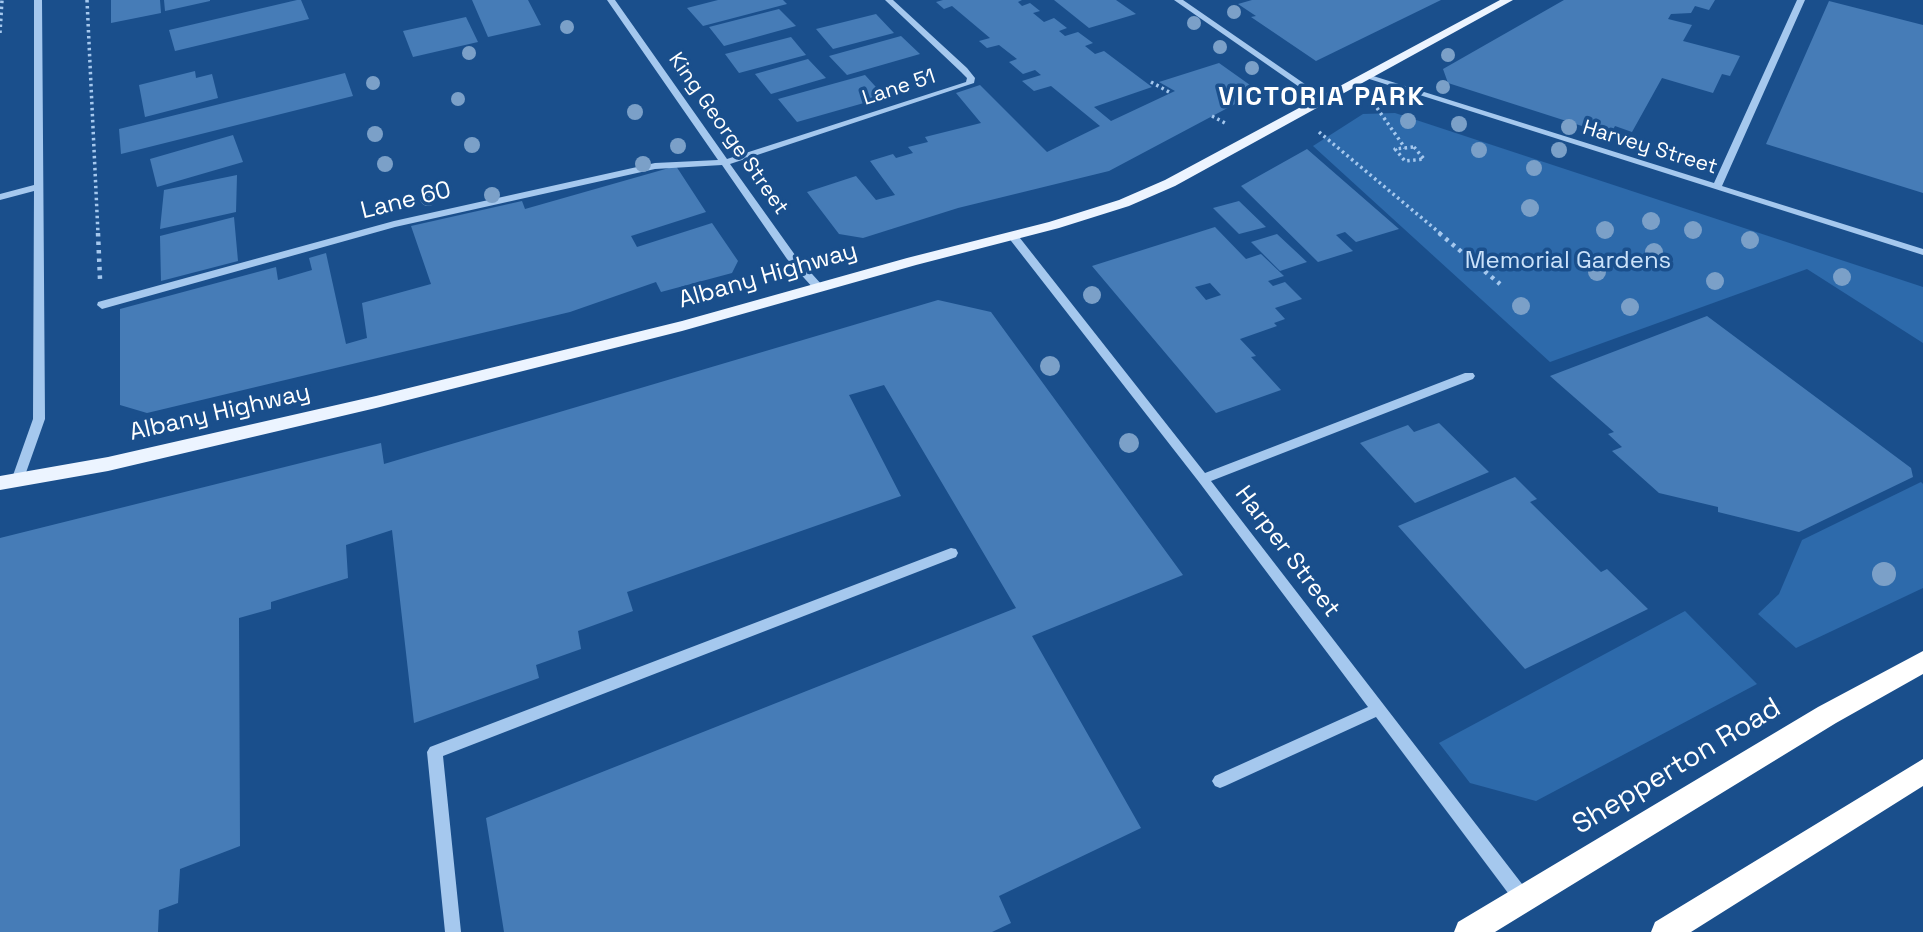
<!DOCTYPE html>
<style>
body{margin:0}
canvas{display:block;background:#1a4f8c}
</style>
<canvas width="1923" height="932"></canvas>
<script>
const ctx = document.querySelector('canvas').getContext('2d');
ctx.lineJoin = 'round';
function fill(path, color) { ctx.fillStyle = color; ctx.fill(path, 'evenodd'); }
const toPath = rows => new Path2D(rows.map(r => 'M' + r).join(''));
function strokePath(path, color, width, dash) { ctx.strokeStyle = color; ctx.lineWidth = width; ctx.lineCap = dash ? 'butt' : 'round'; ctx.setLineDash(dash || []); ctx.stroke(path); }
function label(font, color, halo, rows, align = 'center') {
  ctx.font = font + ' "Space Grotesk",sans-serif'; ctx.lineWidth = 7; ctx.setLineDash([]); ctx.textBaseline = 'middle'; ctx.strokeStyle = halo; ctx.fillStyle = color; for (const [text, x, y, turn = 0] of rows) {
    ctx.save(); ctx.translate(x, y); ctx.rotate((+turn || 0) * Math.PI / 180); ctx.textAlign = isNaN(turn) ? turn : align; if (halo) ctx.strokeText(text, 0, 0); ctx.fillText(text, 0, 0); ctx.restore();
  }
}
fill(toPath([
 [1395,113,1923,287,1923,343,1807,269,1550,362,1313,146,1363,114],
 [1921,482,1923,484,1923,588,1796,648,1758,614,1779,594,1802,540],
 [1685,611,1757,684,1536,801,1470,783,1439,743]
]), '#2d6aab');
fill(toPath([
 [111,0,160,0,161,13,111,23],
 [164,0,210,0,210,1,165,11],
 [297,0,301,0,309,19,175,51,169,30],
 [472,0,528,0,541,25,488,37],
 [718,0,783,0,787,4,703,26,687,8],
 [943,0,1022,0,1018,2,1022,6,1030,3,1040,11,1033,13,1044,22,1054,18,1067,28,1059,31,1065,36,1078,32,1093,43,1085,46,1095,54,1104,51,1152,87,1094,107,1111,121,1175,91,1159,82,1219,63,1250,85,1252,95,1109,171,958,208,863,238,839,234,807,192,856,176,876,200,895,195,870,161,893,154,896,158,913,153,908,147,928,142,925,137,981,123,956,93,980,85,1047,152,1100,126,1051,86,1034,91,1022,81,1041,75,1035,70,1023,74,1009,62,1017,59,999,45,987,48,979,41,990,38,952,6,944,9,936,2],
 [1054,0,1116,0,1136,14,1089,28],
 [1252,0,1441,0,1316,61,1251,17,1256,16,1238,4],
 [1564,0,1715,0,1709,10,1695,6,1691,13,1671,14,1668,19,1692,25,1683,41,1740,56,1730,76,1722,74,1713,93,1662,78,1632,132,1615,126,1610,135,1448,83,1443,69],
 [1829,1,1923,25,1923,193,1766,144],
 [779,9,796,26,724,46,709,27],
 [876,14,894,33,833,49,816,29],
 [466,17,478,42,413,57,403,31],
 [901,36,920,54,847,75,829,56],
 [791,37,806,55,739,73,725,54],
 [808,59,826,78,771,94,755,74],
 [195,71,196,78,212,74,218,98,145,117,139,85],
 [345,73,353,96,121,154,119,129],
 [865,75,885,97,797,122,778,99],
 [233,135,243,162,157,187,150,159],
 [1307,149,1399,229,1356,242,1345,232,1336,235,1353,251,1318,262,1241,186],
 [676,166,706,212,631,236,637,247,712,223,738,261,732,273,661,292,656,282,570,312,147,413,120,405,120,309,276,267,278,280,312,270,309,258,326,253,346,344,367,338,362,303,431,284,411,226,522,201,525,209],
 [237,175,236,212,160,229,164,190],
 [1239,201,1266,227,1239,234,1213,208],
 [234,217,238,261,161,281,160,236],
 [1215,227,1246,259,1261,254,1284,276,1268,281,1273,286,1285,282,1302,299,1275,308,1285,319,1274,323,1277,326,1240,339,1256,356,1251,357,1281,390,1216,413,1092,266],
 [1210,283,1221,295,1206,300,1195,287],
 [1277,234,1307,262,1280,271,1251,242],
 [938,300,991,312,1183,575,1032,636,1141,828,999,896,1011,923,992,932,504,932,486,818,1016,608,884,385,849,395,901,496,627,592,633,611,578,631,581,649,536,665,539,678,414,723,392,530,346,545,348,578,271,602,271,609,239,618,240,846,180,869,178,903,159,910,158,932,0,932,0,538,381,443,384,464],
 [1707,316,1911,468,1913,477,1799,532,1718,512,1718,507,1659,493,1612,451,1622,447,1608,434,1614,432,1550,376],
 [1439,423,1489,472,1415,503,1360,443,1408,425,1414,432],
 [1515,477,1537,499,1530,502,1601,572,1607,569,1648,609,1525,669,1398,526]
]), '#467cb7');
strokePath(toPath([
 [87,0,98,234],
 [0,33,2,0],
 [1151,82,1171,93],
 [1377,108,1405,148],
 [1212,116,1225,123],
 [1319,132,1441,234],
 [1414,147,1424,159,1405,161,1395,149,1414,147]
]), '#a5c8ee', 3.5, [2.5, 3.5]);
strokePath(toPath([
 [98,233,100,279],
 [1439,233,1500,284]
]), '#a5c8ee', 4.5, [3.5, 5]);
fill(toPath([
 [34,0,42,0,45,419,23,481,21,484,17,486,13,484,11,481,33,419,34,191,0,200,0,194,34,185,34,0],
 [607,0,615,0,727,159,966,82,967,78,961,72,885,0,893,0,967,68,975,78,974,83,730,164,795,255,822,285,823,287,818,290,814,289,787,259,722,165,655,169,395,227,102,309,97,305,98,302,394,221,655,163,718,160,607,0],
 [1174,0,1183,0,1328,100,1321,102,1174,0],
 [1797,0,1805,0,1722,186,1923,249,1923,255,1363,77,1370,75,1714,183,1797,0],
 [1012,232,1016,233,1205,473,1465,373,1473,373,1475,376,1473,379,1211,481,1529,893,1531,899,1529,905,1523,907,1517,905,1376,717,1225,786,1220,788,1215,786,1212,781,1215,776,1368,707,1199,482,1008,237,1007,235,1012,232],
 [951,548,956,549,958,553,956,557,443,756,461,932,445,932,427,752,430,747,951,548]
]), '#a5c8ee');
fill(toPath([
 [1500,0,1513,0,1175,186,1129,206,1059,228,916,265,682,331,376,408,108,471,0,490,0,476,108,457,376,396,682,321,907,258,1049,222,1119,200,1165,180,1500,0]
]), '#ecf4ff');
fill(toPath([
 [1923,651,1923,674,1836,723,1495,932,1454,932,1458,922,1818,707,1923,651],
 [1923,759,1923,786,1691,932,1651,932,1655,922,1923,759]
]), '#fff');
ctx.fillStyle = '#7ba0c8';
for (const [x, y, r] of [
 [1234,12,7],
 [1194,23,7],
 [567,27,7],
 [1220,47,7],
 [469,53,7],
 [1448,55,7],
 [1252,68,7],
 [373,83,7],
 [1443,87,7],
 [458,99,7],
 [635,112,8],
 [1408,121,8],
 [1459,124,8],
 [1569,127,8],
 [375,134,8],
 [472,145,8],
 [678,146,8],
 [1479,150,8],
 [1559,150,8],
 [385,164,8],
 [643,164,8],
 [1534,168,8],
 [492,195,8],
 [428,198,8],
 [1530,208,9],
 [1651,221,9],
 [1605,230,9],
 [1693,230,9],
 [1750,240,9],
 [1654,252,9],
 [1597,272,9],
 [1842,277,9],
 [1715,281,9],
 [1092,295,9],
 [1521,306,9],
 [1630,307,9],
 [1050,366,10],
 [1129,443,10],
 [1884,574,12]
]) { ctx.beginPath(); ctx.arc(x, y, r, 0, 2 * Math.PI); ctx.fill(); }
label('21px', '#fff', '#1a4f8c', [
 ["Lane 51",899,88,-18],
 ["King George Street",728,134,55],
 ["Harvey Street",1650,148,17]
]);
label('24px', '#fff', '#1a4f8c', [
 ["Lane 60",406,201,-14],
 ["Albany Highway",768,276,-16],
 ["Albany Highway",220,413,-13],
 ["Harper Street",1287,552,53]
]);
label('24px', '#cbe2fa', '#1a4f8c', [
 ["Memorial Gardens",1568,261]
]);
ctx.letterSpacing = '2px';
label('bold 26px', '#fff', '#1a4f8c', [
 ["VICTORIA PARK",1322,98]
]);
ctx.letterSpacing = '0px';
label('28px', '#fff', '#1a4f8c', [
 ["Shepperton Road",1677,767,-31]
]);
</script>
